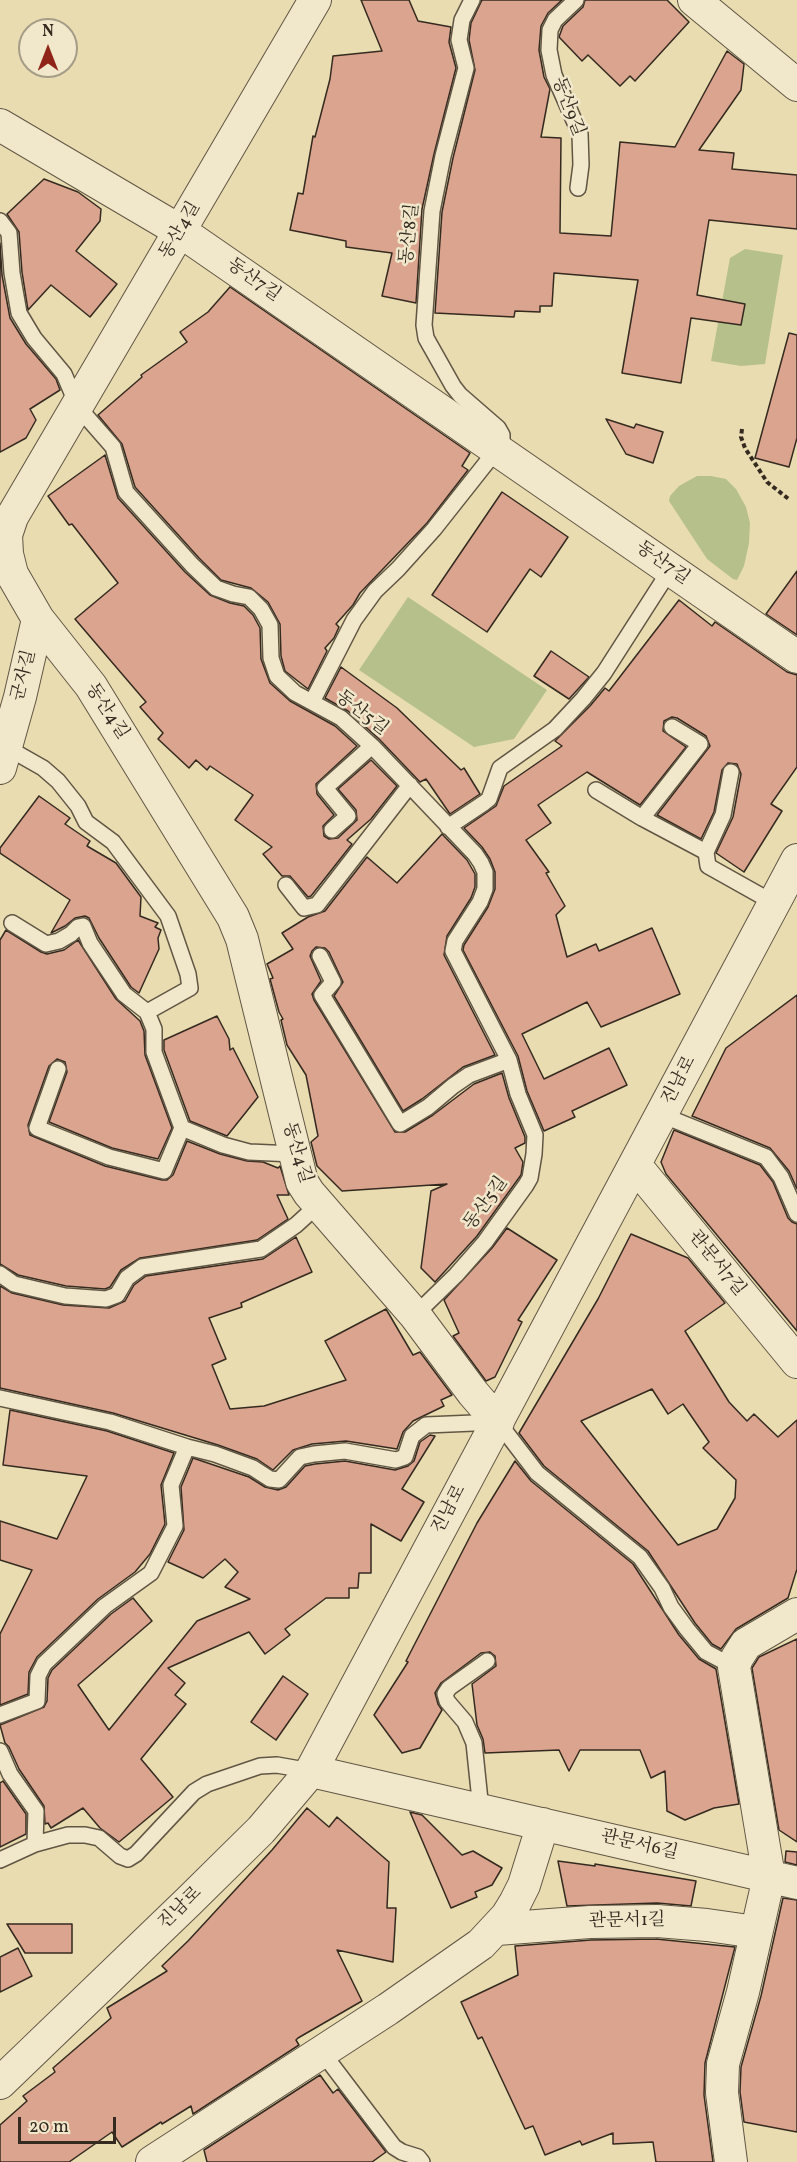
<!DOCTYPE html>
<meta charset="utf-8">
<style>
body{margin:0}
#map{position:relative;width:797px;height:2162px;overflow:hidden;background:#e9dcb0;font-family:Vollkorn,serif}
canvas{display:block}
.north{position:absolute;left:18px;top:18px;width:60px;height:60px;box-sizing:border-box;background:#f1e8cc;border:2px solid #a59c87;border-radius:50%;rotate:0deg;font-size:16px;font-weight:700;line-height:24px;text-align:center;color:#342a20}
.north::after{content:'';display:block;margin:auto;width:21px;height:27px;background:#8f2418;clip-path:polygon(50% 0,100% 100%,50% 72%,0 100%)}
.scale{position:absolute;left:18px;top:2117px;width:98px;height:27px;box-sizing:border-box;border:3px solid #342a20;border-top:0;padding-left:8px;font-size:18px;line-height:21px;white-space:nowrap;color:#342a20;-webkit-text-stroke:4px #f1e8cc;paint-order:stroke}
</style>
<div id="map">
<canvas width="797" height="2162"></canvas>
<div class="north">N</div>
<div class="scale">20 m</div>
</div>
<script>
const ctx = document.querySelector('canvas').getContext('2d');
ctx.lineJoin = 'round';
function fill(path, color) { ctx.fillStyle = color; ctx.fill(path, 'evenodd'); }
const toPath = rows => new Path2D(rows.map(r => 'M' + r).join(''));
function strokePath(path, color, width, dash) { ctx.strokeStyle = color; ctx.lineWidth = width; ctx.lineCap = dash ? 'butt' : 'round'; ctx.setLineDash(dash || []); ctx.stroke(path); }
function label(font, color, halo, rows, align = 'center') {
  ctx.font = font + ' Vollkorn,"Noto Serif KR",serif'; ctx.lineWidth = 5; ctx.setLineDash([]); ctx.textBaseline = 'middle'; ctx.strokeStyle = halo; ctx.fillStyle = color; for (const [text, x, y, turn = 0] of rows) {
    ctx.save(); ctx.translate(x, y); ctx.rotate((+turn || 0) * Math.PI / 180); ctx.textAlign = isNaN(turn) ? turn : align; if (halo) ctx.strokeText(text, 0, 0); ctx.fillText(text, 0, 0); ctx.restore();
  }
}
fill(toPath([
 [745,249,783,255,765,364,741,366,711,361,730,258],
 [697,476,711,476,726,479,736,489,746,507,750,523,749,543,744,566,737,580,733,579,707,559,669,501,670,496,679,486],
 [408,597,547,690,514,739,474,747,359,670]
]), '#b6c08b');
const building = toPath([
 [361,0,409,0,418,21,451,27,449,42,456,68,434,154,422,209,416,303,382,296,392,253,346,247,346,241,290,230,298,193,303,194,313,136,315,137,330,79,333,56,382,51,361,0],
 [482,0,562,0,548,13,541,26,539,50,544,77,550,89,541,137,561,138,560,233,611,236,620,142,675,147,727,51,744,64,741,90,699,150,734,153,732,169,797,175,797,229,709,220,697,295,745,304,741,325,691,318,681,383,622,373,638,280,554,273,552,306,540,306,540,312,515,311,514,317,435,313,442,212,453,158,475,70,469,40,471,23,482,0],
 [585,0,667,0,689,22,635,81,630,76,620,86,588,55,582,61,559,37,563,26,583,7,585,0],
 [44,179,78,192,101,209,100,221,76,251,117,284,90,317,51,285,28,310,22,272,19,232,7,214,44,179],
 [0,243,2,275,10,318,26,344,56,379,60,390,30,409,36,420,26,438,0,452,0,243],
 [230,287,470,453,462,466,468,470,427,523,360,593,353,605,336,624,339,627,334,638,325,648,327,651,308,689,285,671,281,656,280,624,268,602,251,588,221,580,199,558,135,487,122,444,98,415,142,377,141,375,187,342,180,332,208,312,230,287],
 [789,333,797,335,797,438,789,467,755,458,789,333],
 [606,419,634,428,636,424,663,432,653,463,626,454,606,419],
 [105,455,118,498,185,572,210,595,230,603,244,606,253,615,260,628,261,659,270,683,290,701,335,726,357,746,316,784,317,794,334,815,323,826,324,836,329,839,338,838,357,820,356,810,338,789,371,760,397,786,371,819,347,840,352,844,311,896,308,897,290,876,282,876,263,854,272,847,235,820,253,795,210,766,207,770,196,760,189,768,158,739,163,733,140,707,146,702,75,619,118,583,72,524,69,525,48,496,105,455],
 [502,492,568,537,541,577,530,569,487,632,432,595,502,492],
 [797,571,797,635,766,614,797,571],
 [679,600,712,626,715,622,787,672,797,675,797,767,771,804,782,811,744,872,716,853,733,817,741,774,737,764,728,763,722,770,714,812,701,839,657,815,710,746,706,736,677,718,672,717,664,721,663,731,686,747,640,805,587,772,538,805,551,823,526,840,549,872,546,873,565,906,556,915,567,957,596,944,599,951,652,928,680,994,601,1027,587,1002,522,1034,544,1079,609,1048,627,1085,572,1111,575,1117,544,1131,527,1091,518,1056,463,950,464,945,488,907,495,889,495,872,490,859,482,847,464,828,496,806,504,786,562,746,555,741,590,706,605,688,609,691,679,600],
 [551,651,589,677,569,699,534,676,551,651],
 [341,667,397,708,461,770,464,768,480,794,450,814,426,779,420,782,379,739,348,711,325,698,341,667],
 [39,796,70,818,65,824,90,841,87,846,116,863,141,897,140,916,158,923,155,927,161,930,158,938,159,949,139,993,131,987,99,938,89,918,85,916,75,918,65,926,51,933,70,900,0,853,0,848,39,796],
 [442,834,467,860,475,874,475,887,471,898,447,936,444,955,495,1055,463,1067,422,1099,403,1111,334,996,343,982,329,952,325,948,316,947,312,951,310,956,321,981,312,994,314,1000,395,1132,405,1132,433,1115,474,1084,502,1073,509,1098,525,1137,525,1143,515,1148,523,1162,521,1175,477,1236,435,1282,421,1268,431,1191,447,1184,342,1191,317,1166,311,1142,318,1136,306,1075,287,1045,281,1020,283,1019,279,1012,270,979,273,978,267,964,293,949,282,933,308,917,325,911,367,857,397,883,442,834],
 [6,930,41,952,47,954,64,950,78,940,116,999,140,1021,144,1031,145,1055,172,1128,158,1159,112,1148,49,1122,67,1072,65,1062,57,1059,49,1066,28,1125,30,1135,105,1166,162,1180,167,1180,173,1175,187,1141,220,1154,247,1161,263,1162,278,1168,280,1166,289,1195,277,1195,288,1219,257,1240,140,1258,121,1270,110,1287,105,1289,66,1286,18,1275,0,1264,0,940,6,930],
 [797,995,797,1189,789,1171,770,1148,692,1116,726,1048,797,995],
 [217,1016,229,1039,230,1050,233,1048,258,1097,227,1136,190,1121,164,1050,164,1040,217,1016],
 [674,1130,760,1165,773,1182,788,1218,792,1222,797,1224,797,1331,666,1174,661,1162,674,1130],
 [507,1228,557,1260,518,1320,522,1322,495,1377,486,1381,453,1336,459,1333,444,1300,492,1248,507,1228],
 [631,1234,688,1258,725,1303,685,1331,729,1402,747,1421,754,1414,778,1437,797,1420,797,1569,788,1598,736,1629,721,1649,712,1644,695,1623,648,1551,544,1466,519,1433,598,1299,631,1234],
 [652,1389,668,1414,683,1404,709,1442,703,1448,736,1480,735,1498,717,1529,678,1545,581,1421,652,1389],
 [296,1237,312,1272,241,1303,242,1307,209,1318,226,1359,212,1365,230,1409,264,1406,346,1380,325,1341,386,1309,413,1355,420,1352,452,1395,441,1400,444,1406,413,1421,403,1432,397,1449,346,1441,312,1444,293,1450,273,1470,257,1459,218,1445,113,1413,0,1388,0,1286,12,1293,63,1305,109,1308,125,1301,134,1285,146,1276,263,1259,296,1237],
 [10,1410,107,1431,174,1453,161,1485,165,1524,150,1554,135,1572,98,1599,37,1657,29,1672,28,1694,0,1705,0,1634,32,1570,0,1560,0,1521,57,1539,87,1476,3,1465,10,1410],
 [430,1435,435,1436,402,1489,424,1502,401,1541,371,1524,371,1573,359,1573,358,1588,349,1588,349,1598,326,1598,285,1629,290,1635,265,1654,249,1632,168,1668,185,1683,175,1695,186,1704,141,1759,173,1797,119,1842,100,1828,83,1808,51,1828,48,1823,45,1824,44,1806,19,1769,9,1747,5,1743,0,1725,44,1707,47,1701,48,1678,52,1670,111,1614,133,1598,152,1621,78,1685,109,1730,197,1621,250,1599,225,1587,238,1572,225,1559,203,1578,168,1562,184,1530,181,1487,193,1458,249,1477,265,1487,278,1490,286,1487,305,1466,315,1464,345,1461,395,1470,408,1466,414,1461,420,1442,430,1435],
 [515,1461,531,1481,633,1564,679,1635,699,1659,716,1669,739,1804,714,1808,685,1820,667,1811,665,1771,651,1778,640,1750,580,1750,569,1771,559,1750,485,1753,483,1739,477,1725,472,1684,496,1666,495,1656,490,1652,481,1653,441,1683,435,1693,438,1704,442,1710,420,1748,402,1753,374,1715,408,1662,406,1661,477,1523,515,1461],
 [797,1639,797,1842,779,1830,752,1668,759,1657,797,1639],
 [283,1676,308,1694,276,1740,251,1722,283,1676],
 [3,1781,26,1814,26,1834,0,1847,0,1783,3,1781],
 [307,1808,329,1827,337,1817,389,1862,387,1908,396,1908,393,1962,337,1950,362,2001,298,2038,296,2040,299,2045,193,2114,191,2106,162,2124,161,2122,122,2147,112,2132,69,2162,0,2162,0,2125,27,2101,23,2096,55,2072,53,2068,111,2018,107,2008,167,1971,162,1966,188,1941,272,1850,307,1808],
 [410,1812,422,1815,462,1855,473,1851,502,1868,492,1885,475,1892,477,1897,451,1908,410,1812],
 [786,1851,797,1852,797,1865,785,1862,786,1851],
 [558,1861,595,1866,595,1864,696,1881,691,1906,657,1903,567,1906,558,1861],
 [783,1898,797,1900,797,2132,744,2122,740,2092,741,2067,761,1996,783,1898],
 [7,1924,72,1924,72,1953,25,1953,7,1924],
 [656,1939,735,1947,705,2063,704,2095,713,2162,656,2162,653,2142,613,2144,613,2133,582,2145,580,2141,545,2155,533,2126,525,2129,482,2037,478,2039,461,2002,518,1975,515,1946,591,1940,656,1939],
 [18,1948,32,1976,0,1992,0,1957,18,1948],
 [320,2075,333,2093,338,2089,386,2152,372,2162,207,2162,204,2150,320,2075]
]);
fill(building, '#daa48e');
strokePath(building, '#342a20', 1.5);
const lane = toPath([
 [576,0,555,20,550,30,549,50,554,75,580,134,581,165,578,188],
 [0,221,9,233,12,273,19,313,34,338,64,374,78,407,113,447,126,492,192,565,216,588,233,594,249,597,261,609,270,625,271,658,277,676,295,693,341,718,372,746,475,854,481,863,485,872,485,889,480,902,455,941,453,951,509,1060],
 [312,702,354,620,375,591,398,569,434,529,502,443,502,435,498,428,460,395,453,386,426,338,424,325,432,211,443,156,466,68,459,40,462,20,472,0],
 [672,727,700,744,642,818,706,852,708,866,774,903],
 [6,747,43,768,58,781,78,806,86,822,113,842,168,916,188,974,190,988,147,1012,154,1029,154,1052,182,1128,223,1145,249,1152,294,1154],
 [596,790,642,818],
 [448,827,484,803,489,799,500,768,555,729,583,699,604,673,670,570],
 [332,830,348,816,325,788,372,746],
 [706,852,723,815,731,772],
 [286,885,304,908,317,905,410,785],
 [12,923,46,944,59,941,71,934,78,927,83,926,90,943,124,994,147,1012],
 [320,956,333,982,322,995,400,1124,428,1107,453,1086,469,1075,509,1060,518,1094,535,1135,534,1154,530,1178,526,1185,485,1242,456,1275,415,1315],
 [58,1069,37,1128,109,1157,164,1171,182,1128],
 [662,1115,766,1157,781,1177,797,1214],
 [0,1274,14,1284,65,1296,106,1299,117,1295,127,1278,142,1267,261,1249,296,1225,319,1204],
 [0,1398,110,1422,187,1447,171,1485,175,1526,151,1573,105,1606,44,1664,38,1676,37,1701,0,1715],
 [187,1447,215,1454,253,1468,270,1479,279,1480,300,1457,314,1454,345,1451,396,1460,405,1457,412,1436,426,1425,498,1422,537,1473,640,1557,662,1588,671,1607,687,1629,706,1652,734,1667],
 [0,1751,10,1774,36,1811,35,1844],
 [481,1810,474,1743,465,1722,447,1701,445,1694,449,1688,487,1661],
 [0,1860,35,1844,68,1835,85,1835,99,1838,120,1856,128,1859,136,1854,194,1792,207,1784,260,1766,277,1765,311,1771],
 [322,2052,394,2147,402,2152,418,2157,422,2162]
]);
const street = toPath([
 [315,0,12,517,6,535,7,554,12,574,38,619,91,686,233,917,242,939,302,1182,309,1193,415,1315,473,1393,498,1422],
 [694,0,797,85],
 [0,125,180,231,797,657],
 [0,768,20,697,38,619],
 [635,1165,797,1362],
 [311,1771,797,1883],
 [497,1929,590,1922,657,1921,707,1925,756,1932],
 [0,2083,188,1902,261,1830,311,1771,797,860],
 [152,2162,388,2009,481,1944,507,1916,515,1903,524,1885,543,1824],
 [731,2162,722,2093,723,2064,743,1992,769,1877,734,1667,737,1658,746,1644,797,1614]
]);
strokePath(lane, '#615644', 18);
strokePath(street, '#615644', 34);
strokePath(toPath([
 [742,429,741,437,745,448,767,482,790,500]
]), '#342a20', 4, [4.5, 3]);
strokePath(lane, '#f1e8cc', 15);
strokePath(street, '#f1e8cc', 32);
label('18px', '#342a20', '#f1e8cc', [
 ["동산9길",567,107,69],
 ["동산4길",181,231,-60],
 ["동산8길",411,234,-84],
 ["동산7길",253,281,35],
 ["동산7길",662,564,35],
 ["군자길",25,676,-76],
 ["동산4길",106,712,57],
 ["동산5길",361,714,38],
 ["진남로",680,1081,-62],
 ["동산4길",296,1153,73],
 ["동산5길",487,1204,-54],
 ["관문서7길",716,1264,51],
 ["진남로",450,1510,-62],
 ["관문서6길",639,1846,13],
 ["진남로",181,1909,-44],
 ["관문서1길",627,1922,-1]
]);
</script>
